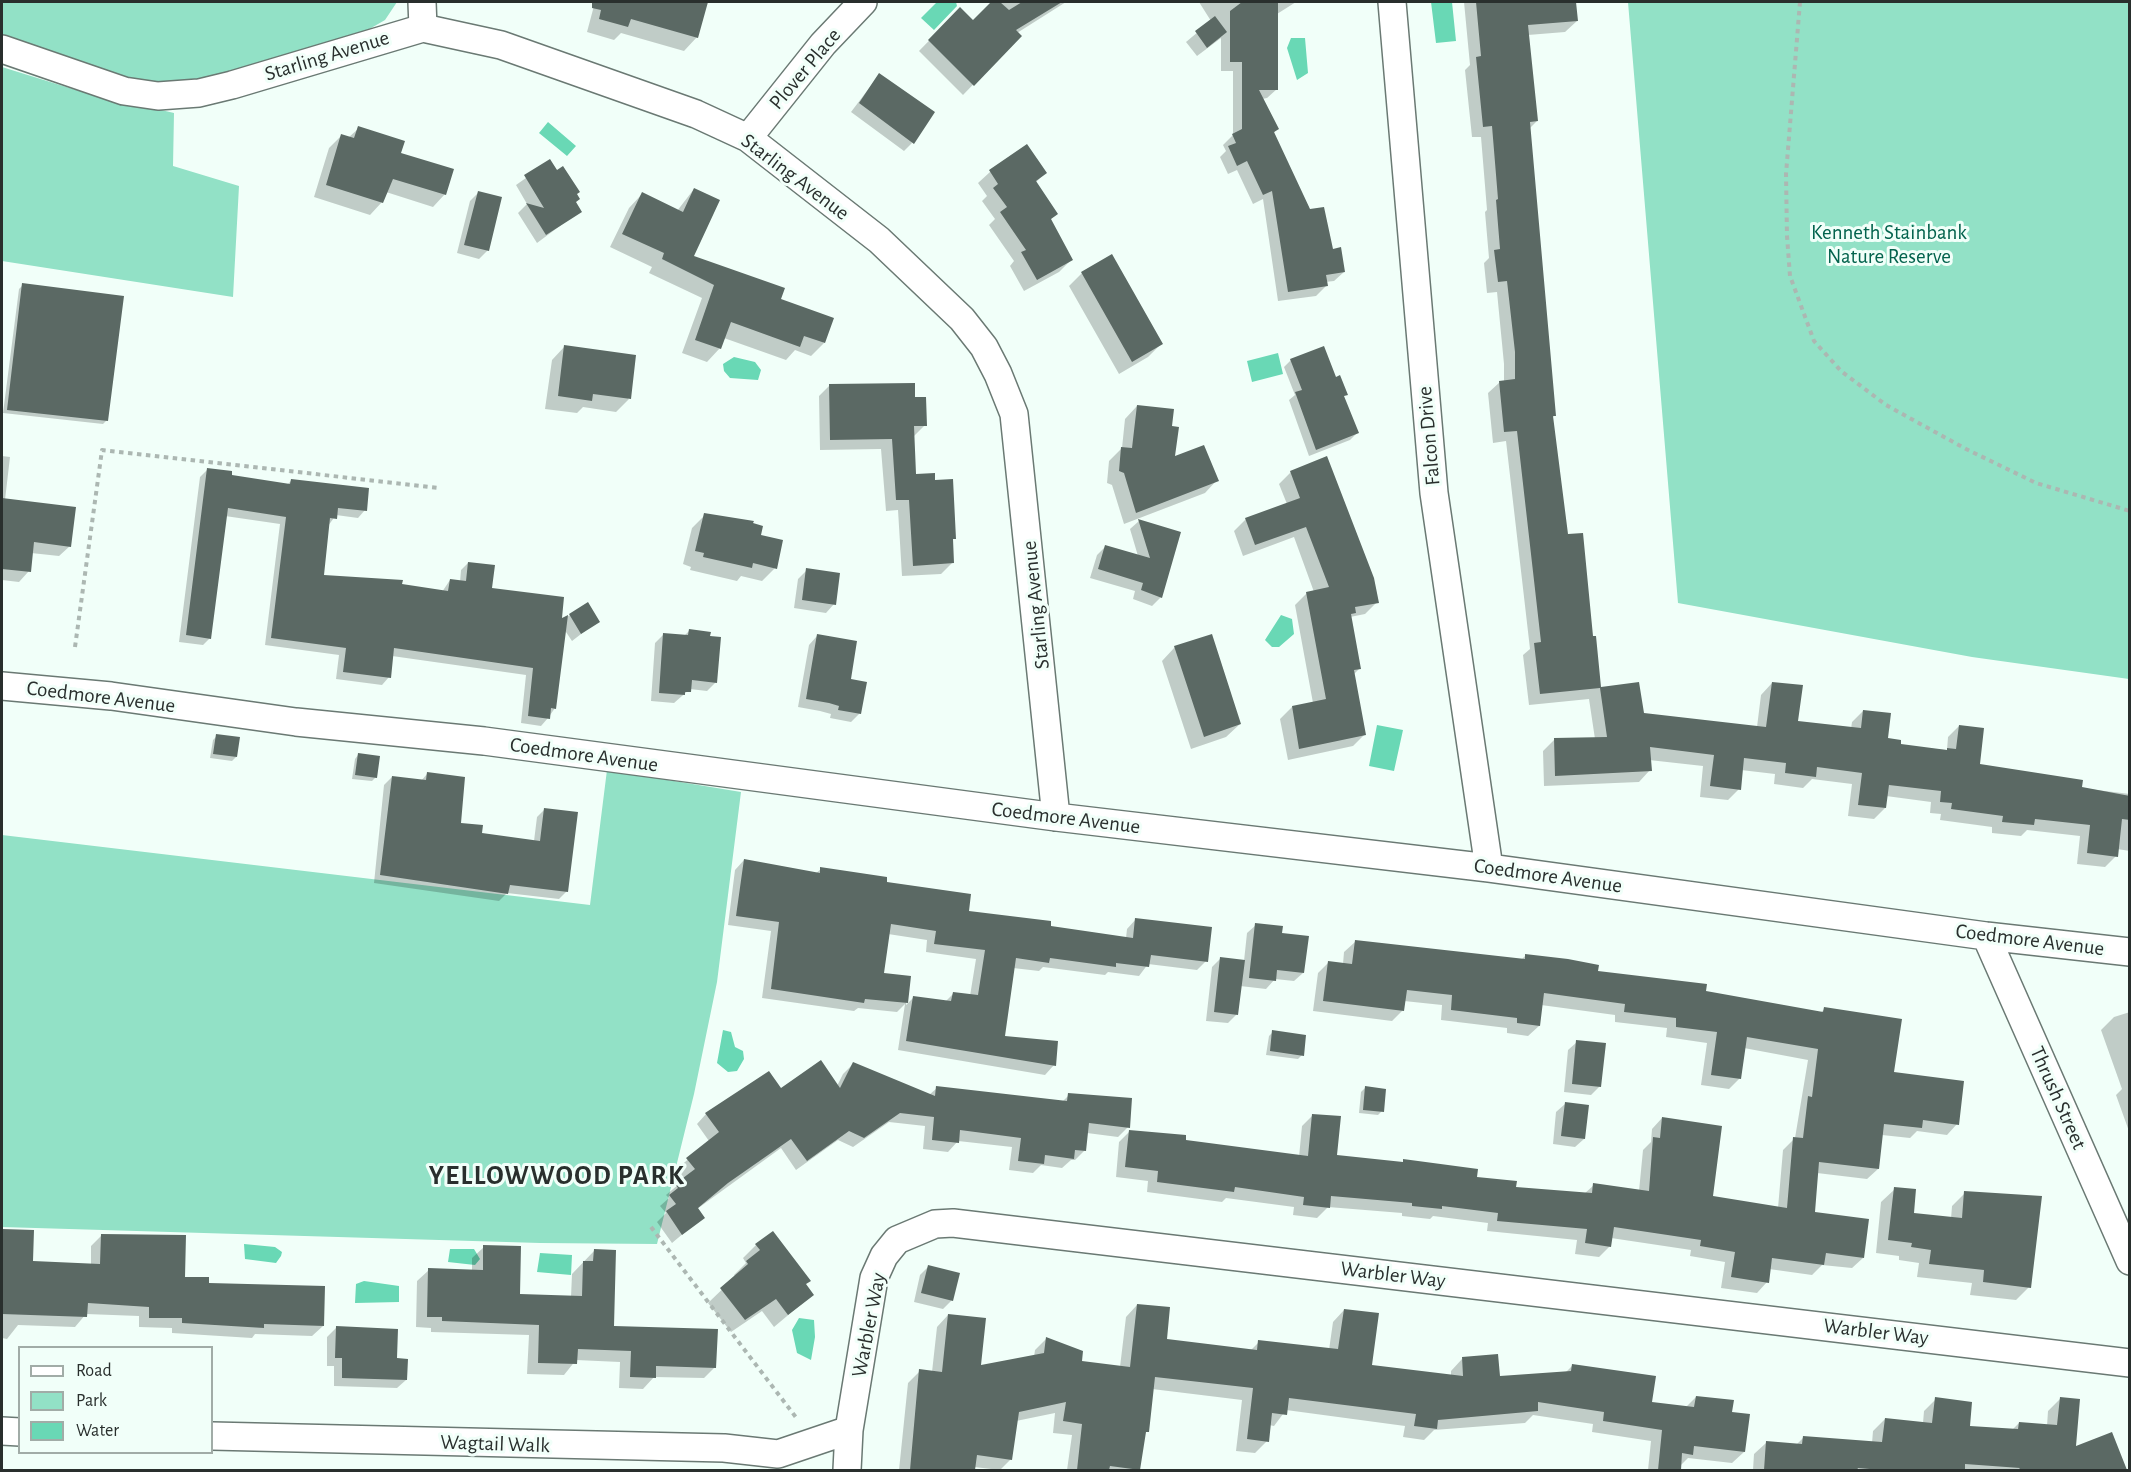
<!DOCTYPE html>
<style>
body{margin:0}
#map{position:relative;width:2131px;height:1472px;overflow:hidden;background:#f1fff9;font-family:"Alegreya Sans",sans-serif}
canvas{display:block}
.frame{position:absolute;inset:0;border:3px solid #292f2d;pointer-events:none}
.legend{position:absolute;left:18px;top:1346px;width:195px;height:108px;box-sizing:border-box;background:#f1fff9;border:2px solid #a1aca7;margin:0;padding:8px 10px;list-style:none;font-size:18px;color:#292f2d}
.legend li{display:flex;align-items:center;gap:12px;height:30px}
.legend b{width:30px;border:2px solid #a1aca7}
</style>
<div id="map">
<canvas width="2131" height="1472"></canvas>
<div class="frame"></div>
<ul class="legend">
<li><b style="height:8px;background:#fff"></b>Road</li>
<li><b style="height:16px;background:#92e1c6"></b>Park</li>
<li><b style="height:16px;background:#69d8b5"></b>Water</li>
</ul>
</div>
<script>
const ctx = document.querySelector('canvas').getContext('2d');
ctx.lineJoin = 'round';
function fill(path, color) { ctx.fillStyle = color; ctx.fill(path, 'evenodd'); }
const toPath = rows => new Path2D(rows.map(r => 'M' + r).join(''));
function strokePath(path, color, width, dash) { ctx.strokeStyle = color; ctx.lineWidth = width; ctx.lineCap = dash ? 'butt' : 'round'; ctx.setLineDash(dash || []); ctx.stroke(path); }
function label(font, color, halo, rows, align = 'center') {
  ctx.font = font + ' "Alegreya Sans",sans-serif'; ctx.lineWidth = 6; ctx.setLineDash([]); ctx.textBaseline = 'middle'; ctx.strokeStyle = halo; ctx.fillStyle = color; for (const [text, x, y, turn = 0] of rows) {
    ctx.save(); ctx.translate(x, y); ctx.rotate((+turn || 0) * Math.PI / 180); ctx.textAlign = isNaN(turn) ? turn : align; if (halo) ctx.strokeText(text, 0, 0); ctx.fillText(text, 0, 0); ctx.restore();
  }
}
fill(toPath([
 [2,2,397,2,385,20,366,31,199,82,166,86,135,83,2,42],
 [1628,2,2129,2,2129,679,1972,657,1678,603],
 [2,67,76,90,174,113,173,166,239,186,233,297,2,261],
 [607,770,741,792,717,982,694,1094,657,1244,540,1243,2,1227,2,835,590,905]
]), '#92e1c6');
fill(toPath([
 [937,2,956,2,957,6,934,30,921,18],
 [1431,2,1452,2,1456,41,1436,43],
 [1291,38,1305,38,1308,73,1297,80,1287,48],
 [548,122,576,146,567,156,539,133],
 [1278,353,1283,374,1252,382,1247,361],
 [734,357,755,362,761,370,758,380,730,378,724,371,723,364],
 [1281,615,1292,619,1294,634,1279,647,1272,647,1265,640],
 [1377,725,1403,730,1394,771,1369,766],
 [723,1030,731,1032,735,1047,743,1051,744,1059,737,1071,728,1072,717,1063],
 [244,1244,275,1247,282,1252,281,1256,276,1263,245,1259],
 [450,1249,474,1249,480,1259,475,1265,448,1262],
 [540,1253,572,1255,571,1275,537,1272],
 [364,1281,399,1286,399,1302,355,1303,356,1284],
 [799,1318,814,1320,815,1337,811,1360,797,1353,792,1330]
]), '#69d8b5');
fill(toPath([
 [595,2,707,2,697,37,684,51,621,33,614,40,587,32],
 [994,2,1066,2,1017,33,1020,36,963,95,919,51,960,9,973,22],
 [1199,2,1296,2,1277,14,1277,89,1267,98,1262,99,1277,129,1273,134,1310,210,1344,272,1334,281,1325,282,1326,286,1316,296,1278,301,1263,199,1253,204,1237,170,1228,174,1220,157,1226,151,1223,145,1233,135,1233,71,1221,71,1221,38,1197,56,1186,42,1211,21],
 [1464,2,1575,2,1577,21,1565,32,1528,35,1537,121,1529,129,1554,416,1552,418,1567,536,1592,638,1595,638,1600,689,1638,683,1642,714,1757,727,1761,695,1772,683,1797,722,1851,729,1852,722,1863,711,1887,739,1899,746,1947,750,1948,737,1959,726,1978,765,2080,788,2130,794,2130,851,2117,849,2116,856,2105,867,2077,864,2080,836,2027,830,2021,836,1992,833,1992,827,1940,820,1941,814,1930,813,1931,802,1886,796,1885,808,1874,819,1848,816,1852,784,1812,779,1803,788,1774,784,1775,774,1741,770,1739,789,1728,800,1700,797,1703,766,1649,760,1650,770,1639,782,1544,786,1543,751,1554,740,1595,739,1589,699,1529,705,1523,655,1530,649,1506,441,1493,443,1488,393,1500,382,1504,382,1504,364,1497,292,1487,293,1484,263,1489,258,1485,212,1487,210,1481,137,1472,137,1465,70,1470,65],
 [879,75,912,143,904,151,851,112],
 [359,128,399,154,445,194,433,207,386,192,382,202,370,215,314,197,329,148,341,136,348,138],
 [1027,146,1045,173,1035,183,1050,220,1071,260,1059,272,1024,291,1010,266,1014,261,989,225,995,219,982,201,987,196,978,183,990,172],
 [550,161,575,194,575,202,580,211,537,243,518,213,527,204,516,185],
 [694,189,692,256,779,300,824,343,811,356,795,350,786,360,724,338,720,348,707,362,682,353,702,298,649,273,652,267,610,247,629,208,642,194,677,211],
 [478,193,488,250,479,259,457,253,470,201],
 [1082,273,1161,344,1148,357,1119,374,1069,286],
 [23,285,107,420,103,424,3,413,19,289],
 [565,346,629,399,616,412,583,407,577,413,545,409,552,360],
 [1291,360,1335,379,1346,394,1343,397,1357,433,1350,440,1309,456,1289,400,1295,395,1284,367],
 [830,385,914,398,925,425,914,436,914,475,934,482,954,538,951,542,953,562,941,574,902,576,898,510,886,511,881,449,820,450,819,396],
 [1137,406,1170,427,1174,458,1217,480,1205,493,1124,524,1112,485,1107,483,1109,461,1122,448,1125,419],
 [2,456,10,457,5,500,70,546,59,556,31,553,29,571,19,582,2,580],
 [207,470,230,476,287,485,291,481,365,510,358,518,336,515,328,526,323,576,442,592,450,580,460,582,461,570,468,563,490,589,560,621,570,615,598,621,572,641,564,629,555,708,548,718,541,726,521,723,526,675,392,656,389,677,382,685,336,679,339,655,265,645,280,524,225,516,210,638,203,645,179,642,200,477],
 [1291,472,1377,602,1365,614,1350,617,1359,669,1354,674,1365,734,1353,746,1288,760,1280,719,1292,707,1313,703,1295,605,1307,593,1314,592,1294,537,1243,556,1234,531,1246,519,1287,504,1279,484],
 [705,515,759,536,775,568,762,581,741,576,737,581,690,570,691,567,683,564,692,528],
 [1139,521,1179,533,1161,597,1152,606,1133,599,1135,591,1090,578,1097,555,1106,546,1138,556,1130,529],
 [807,570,834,604,826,613,794,608,798,579],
 [689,631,716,682,707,691,690,689,674,703,651,701,655,643,664,634,684,636],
 [817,636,849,680,860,713,851,722,830,718,831,714,820,711,798,707,809,645],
 [1175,647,1240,724,1226,737,1191,749,1162,661],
 [217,736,236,757,232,761,210,758,213,740],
 [358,755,376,777,372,781,352,779,355,759],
 [427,774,459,824,481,834,534,841,537,817,545,809,567,891,559,899,507,893,499,901,374,883,384,785,392,777,421,781],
 [744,860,815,874,821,869,885,883,968,912,1049,927,1126,938,1127,929,1136,919,1206,961,1197,970,1148,964,1139,976,1108,972,1105,975,1043,967,1039,971,1013,968,1003,1037,1054,1065,1045,1075,898,1050,905,1004,897,1012,858,1008,854,1011,762,998,771,931,728,925,735,870],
 [888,934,927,940,926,952,976,959,970,996,953,994,945,1002,913,998,906,1005,909,978,882,974],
 [1256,925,1280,934,1303,973,1294,981,1275,979,1266,989,1240,986,1236,1015,1228,1023,1206,1021,1212,967,1220,959,1244,961,1247,933],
 [1355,942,1521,960,1526,955,1596,972,1820,1013,1825,1009,1893,1073,1957,1124,1947,1135,1917,1131,1910,1138,1882,1135,1878,1169,1867,1179,1817,1173,1814,1213,1863,1258,1852,1268,1822,1265,1812,1275,1769,1269,1767,1282,1757,1293,1721,1288,1725,1262,1690,1256,1691,1250,1611,1238,1610,1246,1599,1257,1575,1254,1577,1240,1487,1231,1488,1223,1433,1216,1430,1219,1402,1216,1402,1213,1328,1207,1317,1218,1293,1215,1294,1207,1226,1198,1222,1202,1147,1192,1148,1181,1116,1177,1119,1142,1130,1131,1184,1141,1299,1157,1302,1126,1313,1115,1335,1156,1402,1163,1404,1161,1514,1188,1584,1194,1594,1185,1639,1191,1643,1150,1651,1142,1652,1129,1662,1118,1711,1198,1778,1208,1783,1150,1795,1138,1808,1060,1744,1048,1740,1078,1729,1089,1701,1085,1707,1043,1666,1037,1667,1028,1615,1022,1615,1015,1541,1005,1539,1026,1528,1036,1507,1033,1507,1028,1441,1020,1442,1005,1404,1001,1403,1010,1392,1021,1313,1011,1318,973,1328,963,1343,964,1344,952],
 [2130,1012,2130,1134,2116,1095,2122,1089,2101,1030,2114,1017],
 [1273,1032,1302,1055,1298,1059,1266,1055,1269,1036],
 [1577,1042,1600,1086,1591,1095,1564,1092,1568,1050],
 [853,1064,929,1095,937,1088,1062,1102,1069,1095,1128,1127,1118,1137,1087,1133,1085,1150,1075,1160,1071,1160,1062,1168,1041,1165,1033,1173,1009,1170,1012,1147,958,1141,948,1152,923,1149,925,1126,889,1122,853,1147,838,1140,796,1170,781,1148,697,1209,703,1217,672,1243,657,1222,666,1213,660,1206,669,1198,666,1195,685,1179,677,1169,709,1141,697,1124,706,1114,780,1090,837,1086,843,1074],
 [1365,1088,1382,1111,1378,1115,1359,1113,1361,1092],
 [1565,1104,1584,1139,1575,1147,1553,1144,1556,1112],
 [1895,1189,1912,1214,1951,1219,1952,1206,1965,1193,2029,1287,2016,1300,1970,1295,1972,1283,1917,1277,1919,1263,1899,1260,1899,1256,1876,1253,1881,1202],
 [2,1231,33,1232,31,1262,91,1265,91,1246,101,1236,183,1278,323,1326,312,1336,255,1334,252,1338,172,1333,172,1328,139,1327,139,1316,86,1314,75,1327,18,1325,7,1339,2,1338],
 [756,1245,805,1285,812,1295,774,1327,762,1311,731,1332,708,1303,735,1277,734,1275,746,1263,743,1258],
 [484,1247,519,1296,571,1297,572,1274,594,1251,612,1328,715,1367,704,1378,654,1377,643,1389,619,1388,620,1362,576,1360,564,1375,527,1374,529,1335,431,1332,431,1328,416,1327,417,1281,429,1270,472,1271,472,1258],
 [928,1267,952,1300,943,1309,914,1302,920,1275],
 [1137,1305,1165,1341,1250,1351,1259,1342,1329,1350,1333,1322,1344,1310,1371,1366,1451,1376,1451,1371,1462,1359,1498,1377,1565,1373,1572,1366,1650,1403,1686,1407,1696,1397,1731,1413,1744,1452,1732,1463,1688,1458,1680,1466,1679,1470,1648,1470,1651,1441,1592,1432,1593,1424,1533,1415,1525,1423,1434,1430,1424,1440,1403,1437,1405,1426,1286,1410,1274,1426,1269,1425,1267,1441,1255,1453,1236,1451,1242,1400,1152,1389,1139,1470,1067,1470,1072,1435,1053,1433,1055,1413,1016,1421,1011,1459,1000,1470,974,1467,974,1470,899,1470,908,1383,920,1371,932,1372,937,1327,948,1315,980,1367,1034,1357,1035,1350,1046,1339,1080,1362,1120,1367,1126,1317],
 [336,1328,395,1360,406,1380,397,1388,334,1386,334,1366,327,1366,327,1337],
 [1936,1399,1968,1427,2012,1430,2019,1423,2047,1426,2048,1411,2060,1399,2074,1449,2111,1434,2125,1470,1753,1470,1754,1454,1766,1443,1796,1445,1803,1438,1872,1443,1873,1431,1885,1419,1923,1423,1924,1411]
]), '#0003');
fill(toPath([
 [592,2,708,2,698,38,631,19,628,27,599,19,601,10,592,8],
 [991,2,1000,2,1009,10,1022,2,1062,2,1016,30,1022,36,974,86,928,40,960,7,973,20],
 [1242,2,1278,2,1278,90,1259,90,1279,129,1274,132,1310,209,1324,207,1333,249,1341,247,1345,272,1326,275,1328,286,1288,292,1272,191,1263,195,1247,161,1237,166,1228,146,1236,143,1232,134,1242,129,1242,62,1230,62,1230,11],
 [1476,2,1576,2,1578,21,1528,25,1538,121,1530,122,1556,416,1553,416,1568,534,1583,533,1593,636,1596,636,1601,687,1639,682,1644,713,1766,727,1772,682,1803,685,1798,721,1861,728,1863,710,1891,713,1888,738,1901,740,1901,744,1947,750,1947,748,1956,749,1959,725,1984,728,1980,764,2083,780,2082,787,2130,796,2130,820,2122,819,2118,857,2087,853,2090,825,2035,819,2034,825,2002,822,2003,816,1951,809,1952,803,1940,802,1941,791,1889,785,1886,808,1858,805,1862,773,1817,767,1816,777,1785,773,1786,763,1744,758,1741,790,1710,786,1714,755,1650,747,1652,771,1555,776,1554,738,1607,737,1600,688,1540,694,1534,643,1541,642,1517,431,1504,432,1499,381,1515,379,1515,352,1507,281,1498,282,1494,250,1500,249,1496,200,1498,199,1492,126,1483,127,1476,57,1481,56],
 [1215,16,1227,32,1207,48,1195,31],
 [879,73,935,112,914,144,859,103],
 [358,126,405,141,401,153,454,169,446,195,393,179,383,203,326,185,341,134,354,138],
 [1027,144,1047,173,1036,181,1058,214,1051,219,1073,260,1037,280,1021,252,1026,250,1000,212,1007,207,993,188,998,184,989,170],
 [550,159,557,170,563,166,580,192,577,194,580,199,576,202,582,212,546,235,526,203,544,208,524,175],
 [694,188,720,200,694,256,785,288,781,299,834,318,825,343,804,336,800,347,731,322,721,349,695,340,714,285,662,259,664,253,622,234,642,192,683,212],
 [478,191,502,197,489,251,464,245],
 [1112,254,1163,344,1132,362,1081,272],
 [22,283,124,296,108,421,7,410],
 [564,345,636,355,631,399,593,394,592,401,558,396],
 [1324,346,1336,377,1340,375,1348,395,1344,396,1359,433,1316,450,1295,392,1302,390,1290,359],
 [915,383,915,397,926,397,927,426,914,426,916,474,935,473,935,480,953,479,956,539,953,539,954,563,913,566,909,500,896,500,892,439,830,440,829,384],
 [1137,405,1174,409,1172,426,1179,427,1175,456,1204,445,1219,481,1136,513,1124,473,1119,471,1121,447,1132,448],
 [1327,456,1374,578,1379,603,1355,607,1356,613,1351,614,1361,669,1354,670,1366,735,1299,749,1292,706,1326,699,1306,592,1329,587,1306,527,1255,545,1245,518,1300,498,1290,471],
 [207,468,232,471,232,475,290,484,291,479,369,488,367,511,338,508,337,519,330,518,324,575,403,580,402,584,448,591,450,579,466,581,468,562,495,565,492,588,564,597,562,618,568,615,556,709,551,708,550,719,528,716,533,668,394,648,391,678,343,672,346,648,271,638,286,517,228,508,211,639,186,635],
 [2,498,76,507,71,547,34,542,31,572,2,569],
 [704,513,754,521,753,523,763,526,761,535,783,540,777,569,753,563,752,568,703,557,704,553,695,551],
 [1138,519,1181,532,1162,598,1141,590,1143,583,1098,569,1105,545,1150,558],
 [806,568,840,573,836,605,802,600],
 [588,602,600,622,581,634,569,614],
 [689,629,711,632,710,636,721,637,717,683,692,680,691,692,685,692,685,695,659,693,663,633,688,635],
 [817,634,857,641,851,679,867,682,861,714,838,710,839,706,829,703,806,699],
 [1212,634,1241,724,1204,737,1174,646],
 [216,734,240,737,237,757,213,754],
 [358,753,380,756,377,778,355,775],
 [427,772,465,777,461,823,483,825,482,833,540,841,544,808,578,812,568,892,510,885,508,894,380,875,392,776,426,780],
 [744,859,820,873,820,867,887,877,887,882,971,894,969,911,1051,921,1051,926,1133,938,1135,918,1212,927,1208,962,1151,955,1149,967,1116,963,1116,967,1050,958,1049,963,1016,958,1005,1036,1058,1041,1056,1066,906,1041,913,996,951,1001,953,992,978,995,985,950,934,944,936,931,891,924,884,973,911,976,908,1003,865,999,864,1003,771,989,779,922,736,916],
 [1255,923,1283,926,1282,933,1309,936,1304,973,1277,970,1276,981,1249,978],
 [1355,940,1525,959,1525,954,1568,959,1599,965,1598,971,1707,984,1706,991,1823,1012,1824,1007,1902,1019,1894,1072,1964,1081,1959,1125,1923,1120,1922,1128,1884,1124,1879,1169,1819,1162,1815,1212,1869,1219,1864,1258,1826,1253,1824,1265,1772,1258,1769,1283,1731,1277,1735,1252,1700,1246,1701,1240,1614,1227,1611,1247,1585,1243,1587,1229,1497,1221,1498,1213,1442,1206,1442,1209,1412,1206,1412,1203,1331,1196,1330,1208,1303,1205,1304,1197,1235,1187,1234,1192,1157,1182,1158,1171,1125,1167,1129,1130,1186,1135,1186,1140,1308,1156,1312,1114,1341,1116,1337,1155,1403,1162,1403,1159,1478,1169,1477,1177,1517,1181,1516,1187,1592,1193,1593,1183,1649,1191,1653,1137,1660,1138,1662,1117,1722,1126,1713,1196,1787,1208,1793,1137,1803,1138,1808,1096,1812,1097,1818,1049,1747,1037,1741,1079,1711,1075,1717,1032,1676,1027,1676,1018,1624,1012,1625,1004,1544,993,1540,1026,1517,1023,1517,1018,1451,1010,1452,995,1407,990,1404,1011,1323,1001,1328,961,1352,964],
 [1220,957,1245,960,1238,1015,1214,1012],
 [1272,1030,1306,1035,1304,1056,1270,1051],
 [1576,1040,1606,1043,1601,1087,1572,1084],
 [821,1060,840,1088,853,1062,935,1096,936,1086,1067,1101,1068,1093,1132,1098,1130,1128,1089,1123,1086,1151,1075,1150,1074,1159,1045,1155,1044,1164,1018,1161,1021,1138,960,1130,959,1143,932,1140,934,1117,900,1113,864,1138,849,1131,807,1161,791,1139,728,1183,698,1208,705,1218,682,1235,666,1211,676,1204,669,1195,678,1188,675,1184,695,1169,686,1158,719,1132,705,1113,769,1071,781,1088],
 [1365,1086,1386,1089,1384,1112,1363,1110],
 [1565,1102,1589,1105,1585,1139,1561,1136],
 [1894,1187,1916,1189,1914,1213,1962,1218,1964,1191,2042,1196,2031,1288,1983,1282,1984,1270,1929,1264,1931,1250,1911,1247,1912,1243,1888,1240],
 [2,1229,34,1230,33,1261,100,1264,101,1234,186,1235,185,1277,209,1277,209,1283,325,1286,324,1326,264,1324,264,1328,182,1323,182,1318,149,1318,149,1307,88,1303,87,1317,2,1314],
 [773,1231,811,1281,806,1284,814,1295,788,1315,776,1299,745,1320,720,1288,748,1264,746,1261,760,1250,755,1244],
 [483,1245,521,1246,520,1294,582,1296,583,1261,593,1261,594,1249,616,1250,614,1326,718,1329,716,1368,656,1366,656,1378,630,1377,631,1351,578,1349,577,1364,538,1363,539,1325,442,1321,442,1317,427,1317,428,1268,483,1270],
 [928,1265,960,1273,953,1301,921,1293],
 [1137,1304,1170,1307,1167,1339,1257,1350,1258,1340,1338,1349,1344,1309,1379,1313,1372,1365,1463,1376,1462,1357,1498,1354,1500,1376,1571,1371,1572,1364,1656,1376,1652,1402,1694,1407,1696,1396,1734,1400,1732,1412,1750,1414,1745,1452,1694,1446,1693,1455,1682,1453,1681,1470,1658,1470,1662,1430,1603,1421,1604,1412,1538,1402,1538,1411,1438,1420,1437,1429,1414,1426,1416,1414,1289,1398,1287,1415,1272,1413,1269,1442,1247,1439,1253,1388,1155,1377,1149,1432,1146,1432,1140,1470,1110,1466,1109,1470,1077,1470,1082,1424,1063,1421,1066,1402,1019,1412,1012,1460,977,1455,975,1470,910,1470,919,1369,942,1372,948,1314,986,1318,981,1365,1044,1353,1046,1337,1083,1351,1082,1361,1130,1367],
 [336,1326,398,1329,397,1358,408,1359,407,1380,342,1378,342,1358,335,1358],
 [1935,1397,1972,1402,1970,1426,2018,1429,2019,1422,2057,1425,2060,1397,2080,1399,2076,1446,2112,1432,2127,1470,2018,1470,2020,1468,1965,1464,1965,1470,1881,1470,1858,1468,1857,1470,1764,1470,1766,1441,1802,1444,1803,1436,1882,1442,1885,1418,1932,1423]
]), '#5b6964');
const minor = toPath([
 [422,2,423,28],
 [1392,2,1434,493,1489,868],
 [2,49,124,91,158,96,199,93,232,85,423,28,501,45,696,114,748,138,879,240,962,319,984,347,998,374,1014,414,1056,817],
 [748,138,823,44,863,2],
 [2,686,111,696,296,722,484,741,1056,817,1489,868,1986,936,2130,952],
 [1986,936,2130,1261],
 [2,1431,20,1432],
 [212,1436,724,1448,778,1454,849,1430],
 [847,1470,849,1430,874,1278,884,1256,897,1240,935,1224,953,1223,2130,1363]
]);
strokePath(minor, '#6a7973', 30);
strokePath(toPath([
 [1800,2,1786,174,1787,236,1790,276,1814,341,1841,371,1886,405,1966,449,2036,483,2130,511],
 [75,647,102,450,439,488],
 [651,1227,798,1420]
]), '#acb7b2', 4, [4.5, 4.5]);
strokePath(minor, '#fff', 27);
label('21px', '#292f2d', '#f1fff9', [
 ["Starling Avenue",327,56,-17],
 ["Plover Place",805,69,-50],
 ["Starling Avenue",795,177,37],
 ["Falcon Drive",1429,436,-95],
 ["Starling Avenue",1036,605,-96],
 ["Coedmore Avenue",101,697,7],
 ["Coedmore Avenue",584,755,8],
 ["Coedmore Avenue",1066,818,7],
 ["Coedmore Avenue",1548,876,8],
 ["Coedmore Avenue",2030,940,7],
 ["Thrush Street",2058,1098,66],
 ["Warbler Way",1393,1275,7],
 ["Warbler Way",869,1325,-79],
 ["Warbler Way",1876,1332,7],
 ["Wagtail Walk",495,1444,2]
]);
label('21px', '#03634d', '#f1fff9', [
 ["Kenneth Stainbank",1889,233],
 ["Nature Reserve",1889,257]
]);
ctx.letterSpacing = '1.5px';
label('bold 27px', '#292f2d', '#f1fff9', [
 ["YELLOWWOOD PARK",557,1176]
]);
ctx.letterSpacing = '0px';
</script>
